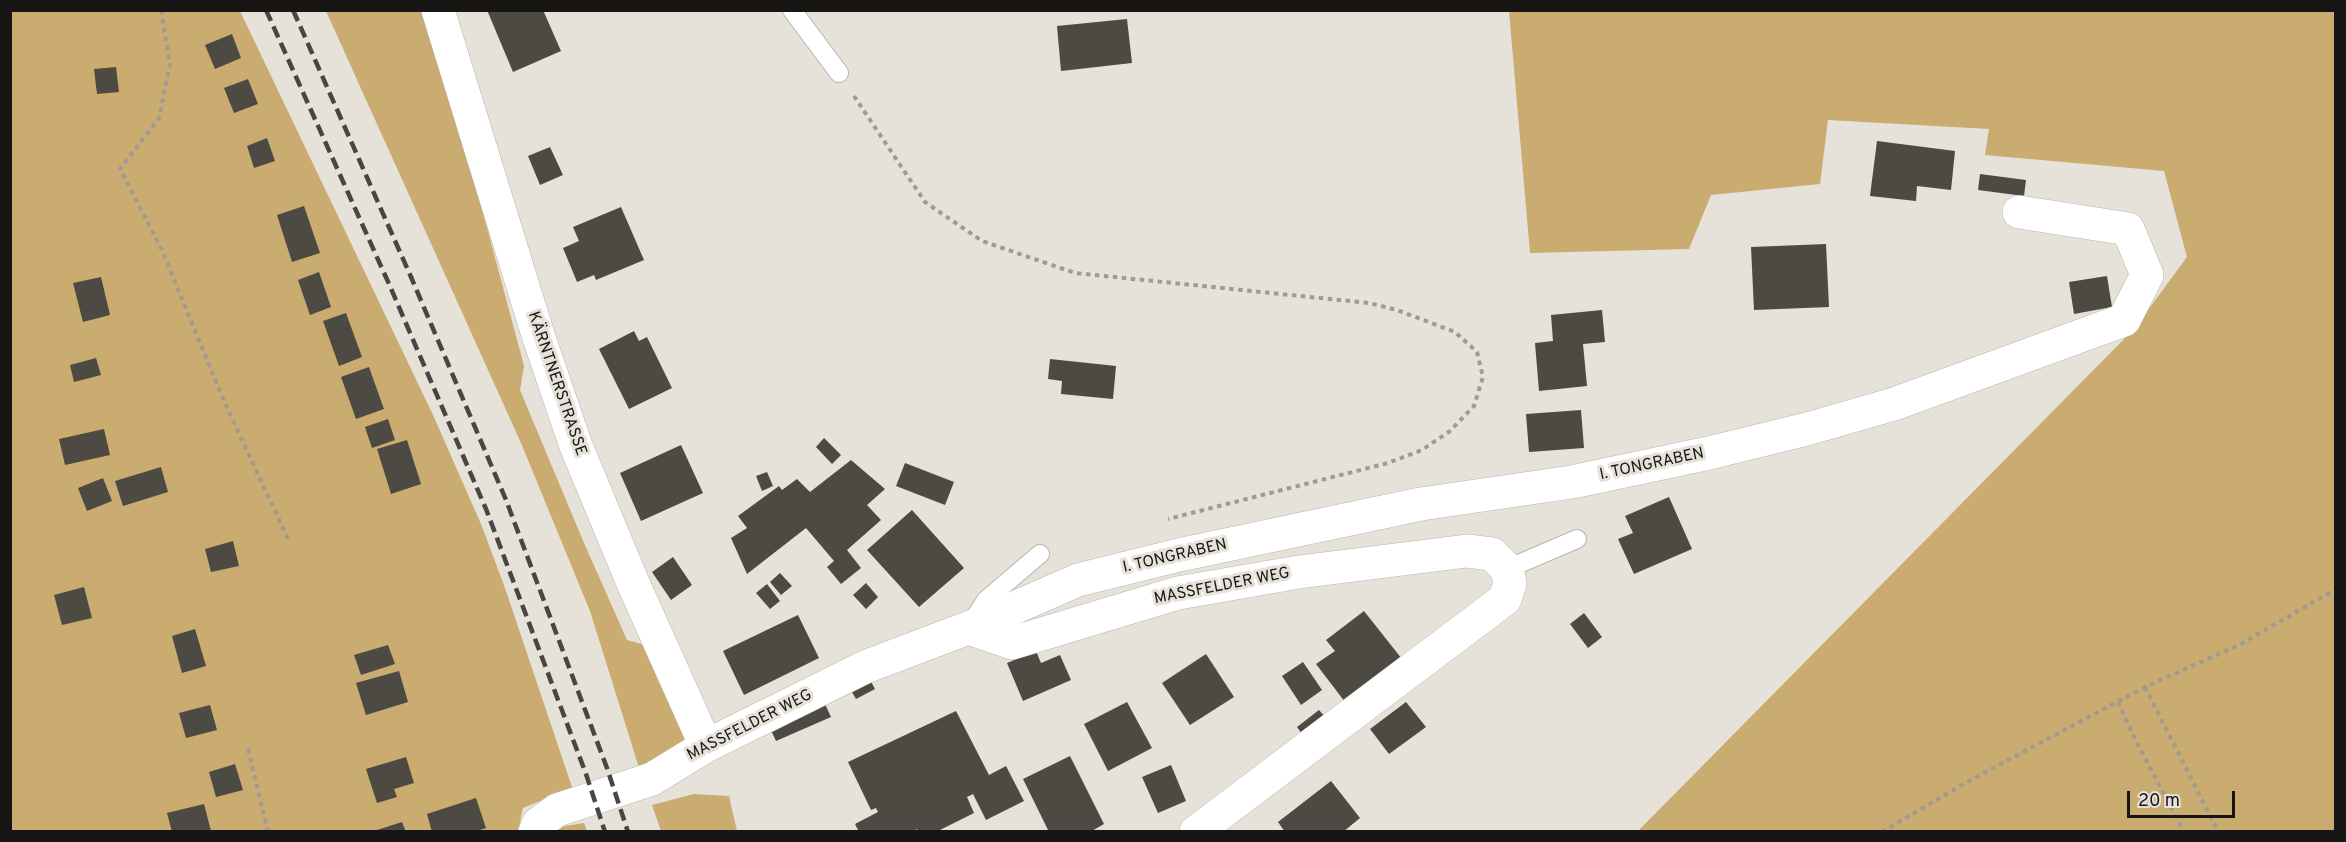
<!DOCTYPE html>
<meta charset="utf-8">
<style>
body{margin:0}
#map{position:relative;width:2346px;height:842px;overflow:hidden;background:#e6e1d9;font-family:Overpass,sans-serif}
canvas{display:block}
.frame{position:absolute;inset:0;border:12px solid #181614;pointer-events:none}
.scale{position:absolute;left:2127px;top:791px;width:108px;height:27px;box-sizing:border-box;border:3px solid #181614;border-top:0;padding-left:8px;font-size:18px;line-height:21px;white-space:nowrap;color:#181614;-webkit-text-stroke:4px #e6e1d9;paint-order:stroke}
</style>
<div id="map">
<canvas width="2346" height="842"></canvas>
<div class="frame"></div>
<div class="scale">20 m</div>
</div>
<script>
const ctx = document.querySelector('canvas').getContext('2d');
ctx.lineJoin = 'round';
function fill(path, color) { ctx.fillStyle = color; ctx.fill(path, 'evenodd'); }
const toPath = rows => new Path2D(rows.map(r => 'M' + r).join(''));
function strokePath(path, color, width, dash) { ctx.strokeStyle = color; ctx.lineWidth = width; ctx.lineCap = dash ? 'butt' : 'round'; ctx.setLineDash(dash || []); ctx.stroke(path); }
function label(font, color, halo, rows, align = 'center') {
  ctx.font = font + ' Overpass,sans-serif'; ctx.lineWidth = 6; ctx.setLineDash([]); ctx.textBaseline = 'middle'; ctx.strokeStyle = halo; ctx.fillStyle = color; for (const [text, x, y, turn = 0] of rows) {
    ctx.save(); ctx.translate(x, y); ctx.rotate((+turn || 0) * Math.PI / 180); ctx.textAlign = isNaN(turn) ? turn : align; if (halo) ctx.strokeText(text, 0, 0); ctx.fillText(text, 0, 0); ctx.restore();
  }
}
fill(toPath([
 [10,11,240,11,433,415,481,524,505,588,573,790,554,795,523,808,518,831,11,831],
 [326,11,423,11,459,123,524,366,520,390,584,543,627,640,645,645,686,740,640,771,590,611,521,443],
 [1509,11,2335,11,2335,831,1638,831,2134,329,2187,257,2164,171,1985,155,1989,129,1828,120,1820,184,1711,195,1689,249,1530,253],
 [694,794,729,796,737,831,661,831,652,805],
 [584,823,587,831,556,832,560,827]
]), '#caab70');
fill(toPath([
 [487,10,543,10,561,51,513,72],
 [1127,19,1132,63,1061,71,1057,26],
 [232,34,241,58,215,69,205,45],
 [116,67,119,92,97,94,94,69],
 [248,79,258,104,234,113,224,88],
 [267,138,275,161,254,168,247,146],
 [1877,141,1955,151,1951,190,1917,186,1916,201,1870,196],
 [550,147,563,175,540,185,528,156],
 [1980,174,2026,180,2024,196,1978,190],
 [304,206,320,253,292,262,277,215],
 [621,207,644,260,596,280,594,275,577,282,563,248,579,241,573,227],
 [1826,244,1829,307,1754,310,1751,247],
 [319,272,331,307,310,315,298,280],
 [2107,276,2112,307,2074,314,2069,282],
 [101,277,110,315,83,322,73,283],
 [1602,310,1605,342,1583,344,1587,386,1539,391,1535,343,1553,341,1551,315],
 [346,313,362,357,339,366,323,321],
 [634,331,639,341,647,337,672,388,629,409,599,349],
 [96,358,101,375,74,382,70,365],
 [1050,359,1116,366,1113,399,1061,394,1062,381,1048,379],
 [369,367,384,409,356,419,341,377],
 [1581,410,1584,448,1529,452,1526,414],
 [388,419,395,440,372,448,365,427],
 [104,429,110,455,65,465,59,439],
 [824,438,841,455,832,464,816,447],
 [407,440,421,484,391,494,377,449],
 [681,445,703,493,641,521,620,473],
 [851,460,885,489,867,505,881,520,847,550,861,568,841,584,827,567,834,561,806,528,747,574,731,538,747,528,738,516,779,486,782,490,797,479,810,492],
 [905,463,954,482,945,505,896,486],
 [161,467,168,492,123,506,115,481],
 [767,472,773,486,762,491,756,476],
 [103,478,112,501,87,511,78,488],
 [1669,497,1692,549,1634,574,1618,539,1633,533,1625,516],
 [912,510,964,568,919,607,867,550],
 [233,541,239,566,211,572,205,549],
 [673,557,692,585,671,600,652,572],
 [780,573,792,586,781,595,770,582],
 [866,583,878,597,866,609,853,595],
 [767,584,780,601,770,609,756,593],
 [84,587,92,618,62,625,54,595],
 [1364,611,1402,659,1345,702,1316,664,1335,651,1326,640],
 [1584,613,1602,637,1588,648,1570,624],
 [798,615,819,658,744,695,723,651],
 [195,629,206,666,182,673,172,636],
 [388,645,395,664,361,675,354,655],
 [1036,651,1041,663,1060,655,1071,680,1023,701,1007,663],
 [1206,654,1234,697,1190,725,1162,683],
 [1303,662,1322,690,1301,705,1282,676],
 [399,671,408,702,366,715,356,683],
 [867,674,875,689,856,699,848,685],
 [1127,702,1152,748,1108,771,1084,724],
 [1406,702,1426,727,1389,754,1370,729],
 [825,704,831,717,776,741,770,728],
 [210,705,217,730,186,738,179,713],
 [1319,710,1328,720,1305,738,1297,727],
 [956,711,989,775,1006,766,1024,801,986,820,973,794,967,797,974,813,936,832,918,832,917,829,912,832,859,832,855,824,878,812,876,808,871,810,848,762],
 [1070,756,1104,824,1090,832,1049,832,1023,779],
 [406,757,414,783,394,789,397,797,377,803,366,769],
 [235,764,243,790,216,797,209,772],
 [1171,765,1186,801,1158,813,1142,777],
 [1331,781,1360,818,1343,832,1285,832,1278,822],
 [476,798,486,828,474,832,432,832,427,814],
 [204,804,211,831,172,832,167,813],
 [402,822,406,832,374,832,374,831]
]), '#4d4943');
const service = toPath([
 [792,10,839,73],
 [1507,569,1577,539],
 [971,624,986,600,1040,554]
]);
const minor = toPath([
 [438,10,539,338,576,446,633,583,706,746],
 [968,628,1078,580,1179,555,1421,504,1572,482,1709,453,1807,429,1894,404,2124,320,2147,275,2128,229,2019,212],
 [535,832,538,824,557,810,652,779,706,746,865,667,968,628,1012,643,1178,593,1299,572,1467,551,1492,554,1507,569,1510,583,1505,599,1196,832]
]);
strokePath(service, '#bab6ae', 20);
strokePath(minor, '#bab6ae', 34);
strokePath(toPath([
 [161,10,170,64,159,118,120,169,161,248,224,401,288,539],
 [854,96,925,202,982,241,1075,273,1369,303,1397,310,1455,332,1477,352,1483,377,1474,406,1450,431,1422,450,1388,463,1168,519],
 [2145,687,2218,832],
 [2118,702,2136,741,2184,832],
 [248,749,268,832],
 [1882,832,1967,782,2145,687,2239,645,2336,589]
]), '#9e9a94', 4, [4.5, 4.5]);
strokePath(service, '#fff', 18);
strokePath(minor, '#fff', 33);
strokePath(toPath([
 [266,10,389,284,486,509,586,774,605,832],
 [293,10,411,277,506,500,607,768,628,832]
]), '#484542', 4.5, [12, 6]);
label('16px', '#181614', '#e6e1d9', [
 ["KÄRNTNERSTRASSE",556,384,71],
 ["I. TONGRABEN",1652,465,-12],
 ["I. TONGRABEN",1175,557,-13],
 ["MASSFELDER WEG",1222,587,-11],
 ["MASSFELDER WEG",750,726,-27]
]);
</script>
